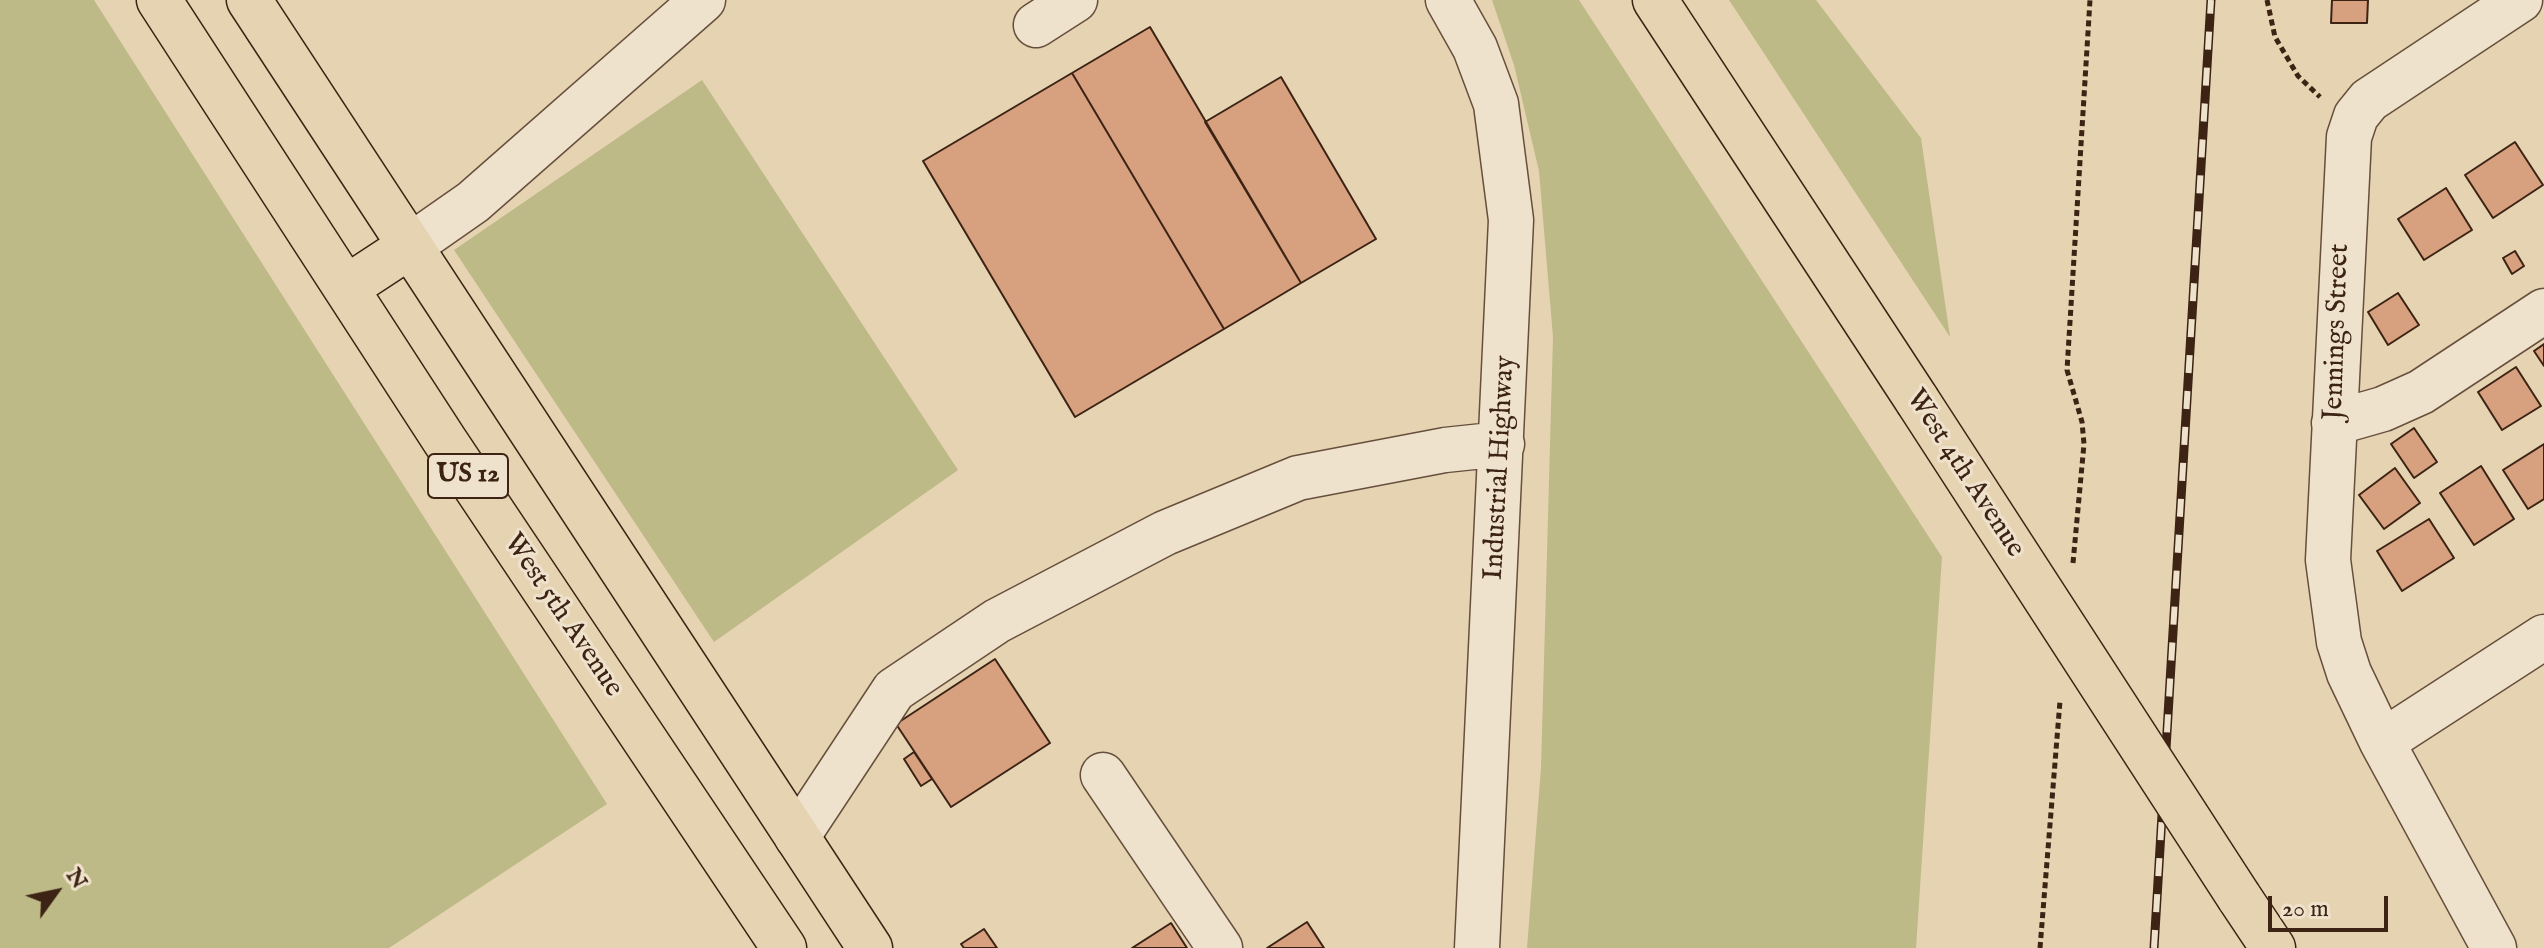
<!DOCTYPE html>
<style>
body{margin:0}
#map{position:relative;width:2544px;height:948px;overflow:hidden;background:#e6d3b2;font-family:"IM FELL English",serif}
canvas{display:block}
.north{position:absolute;left:16px;top:852px;width:80px;height:80px;-webkit-text-stroke:6px #efe2cd;paint-order:stroke;rotate:57deg;font-size:22px;font-weight:700;line-height:32px;text-align:center;color:#3c2314}
.north::after{content:'';display:block;margin:auto;width:28px;height:36px;background:#3c2314;clip-path:polygon(50% 0,100% 100%,50% 72%,0 100%)}
.scale{position:absolute;left:2268px;top:896px;width:120px;height:36px;box-sizing:border-box;border:4px solid #3c2314;border-top:0;padding-left:10px;font-size:24px;line-height:28px;white-space:nowrap;color:#3c2314;-webkit-text-stroke:6px #efe2cd;paint-order:stroke}
</style>
<div id="map">
<canvas width="2544" height="948"></canvas>
<div class="north">N</div>
<div class="scale">20 m</div>
</div>
<script>
const ctx = document.querySelector('canvas').getContext('2d');
ctx.lineJoin = 'round';
function fill(path, color) { ctx.fillStyle = color; ctx.fill(path, 'evenodd'); }
const toPath = rows => new Path2D(rows.map(r => 'M' + r).join(''));
function strokePath(path, color, width, dash) { ctx.strokeStyle = color; ctx.lineWidth = width; ctx.lineCap = dash ? 'butt' : 'round'; ctx.setLineDash(dash || []); ctx.stroke(path); }
function label(font, color, halo, rows, align = 'center') {
  ctx.font = font + ' "IM FELL English",serif'; ctx.lineWidth = 6; ctx.setLineDash([]); ctx.textBaseline = 'middle'; ctx.strokeStyle = halo; ctx.fillStyle = color; for (const [text, x, y, turn = 0] of rows) {
    ctx.save(); ctx.translate(x, y); ctx.rotate((+turn || 0) * Math.PI / 180); ctx.textAlign = isNaN(turn) ? turn : align; if (halo) ctx.strokeText(text, 0, 0); ctx.fillText(text, 0, 0); ctx.restore();
  }
}
fill(toPath([
 [0,0,94,0,607,804,389,948,0,948],
 [1492,0,1579,0,1942,557,1916,948,1527,948,1541,768,1553,337,1539,171,1514,65],
 [1729,0,1816,0,1921,138,1950,337],
 [702,80,958,470,714,642,454,250]
]), '#bdba87');
const building = toPath([
 [2332,0,2368,0,2367,23,2331,23,2332,0],
 [1150,27,1301,283,1224,329,1072,73,1150,27],
 [1072,73,1224,329,1075,417,923,161,1072,73],
 [1281,77,1376,239,1301,283,1205,122,1281,77],
 [2515,142,2543,185,2493,218,2465,175,2515,142],
 [2446,188,2472,230,2424,260,2398,219,2446,188],
 [2515,251,2524,266,2512,274,2503,258,2515,251],
 [2398,293,2419,325,2388,345,2368,312,2398,293],
 [2544,344,2544,366,2534,351,2544,344],
 [2516,367,2541,406,2502,430,2478,392,2516,367],
 [2414,428,2437,462,2414,478,2391,444,2414,428],
 [2544,444,2544,499,2528,509,2503,470,2544,444],
 [2481,466,2514,519,2474,545,2440,493,2481,466],
 [2395,468,2420,503,2384,529,2359,495,2395,468],
 [2429,519,2454,558,2402,591,2377,551,2429,519],
 [995,659,1050,743,951,807,896,724,995,659],
 [914,752,932,779,921,786,904,759,914,752],
 [1307,922,1324,948,1267,948,1307,922],
 [1171,923,1187,948,1132,948,1171,923],
 [984,929,997,948,964,948,961,944,984,929]
]);
fill(building, '#d7a07f');
strokePath(building, '#3c2314', 2);
const minor = toPath([
 [1448,0,1475,48,1496,104,1511,220,1477,948],
 [1036,25,1075,0],
 [410,246,473,202,703,0],
 [2334,423,2383,409,2421,392,2544,311],
 [2382,742,2544,637],
 [1103,775,1220,948],
 [797,837,894,690,997,621,1165,533,1298,478,1445,450,1502,444],
 [2494,948,2382,742,2349,673,2339,642,2328,560,2349,137,2356,116,2369,100,2520,0]
]);
const major = toPath([
 [159,0,445,441,784,948],
 [249,0,870,948],
 [1655,0,1917,400],
 [346,288,410,246],
 [2239,897,2273,948]
]);
strokePath(minor, '#664f3c', 47);
strokePath(major, '#3c2314', 47);
strokePath(toPath([
 [2267,0,2275,37,2298,76,2320,97],
 [2073,563,2084,444,2082,422,2067,370,2090,0],
 [2040,948,2060,701]
]), '#3c2314', 5, [6, 4]);
strokePath(minor, '#efe2cd', 44);
strokePath(major, '#e6d3b2', 44);
const rail = toPath([
 [2154,948,2211,0]
]);
strokePath(rail, '#3c2314', 9);
strokePath(rail, '#efe2cd', 6, [18]);
const majorBridge = toPath([
 [1917,400,2239,897]
]);
strokePath(majorBridge, '#3c2314', 47, []);
strokePath(majorBridge, '#e6d3b2', 44);
for (const [x, y, w] of [
 [468,476,80]
]) { const box = new Path2D(); box.roundRect(x - w / 2, y - 22, w, 44, 6); ctx.fillStyle = '#efe2cd'; ctx.fill(box); strokePath(box, '#3c2314', 2); }
label('bold 26px', '#3c2314', null, [
 ["US 12",468,476]
]);
label('28px', '#3c2314', '#efe2cd', [
 ["Jennings Street",2338,332,-88],
 ["Industrial Highway",1501,468,-87],
 ["West 4th Avenue",1964,474,57],
 ["West 5th Avenue",562,616,56]
]);
</script>
